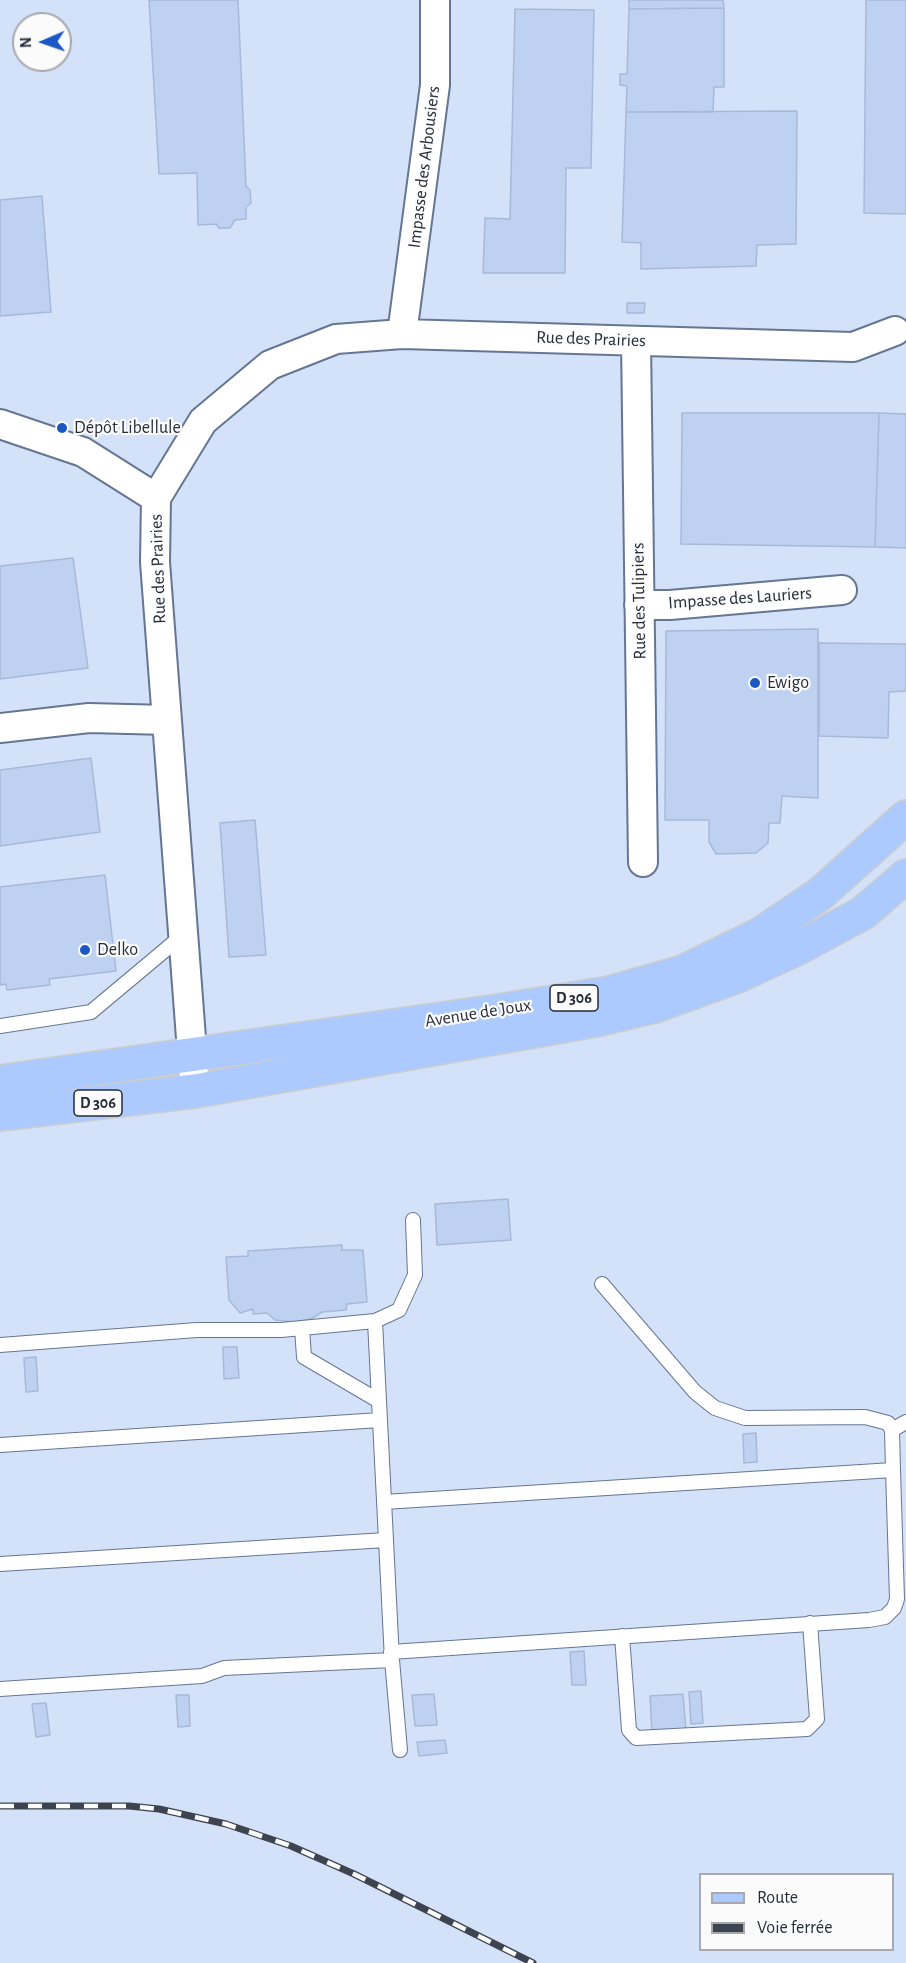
<!DOCTYPE html>
<meta charset="utf-8">
<style>
body{margin:0}
#map{position:relative;width:906px;height:1963px;overflow:hidden;background:#e6eefb;font-family:"Alegreya Sans",sans-serif}
canvas{display:block}
.legend{position:absolute;left:699px;top:1873px;width:195px;height:78px;box-sizing:border-box;background:#fbfbfb;border:2px solid #a6a9ad;margin:0;padding:8px 10px;list-style:none;font-size:18px;color:#262d39}
.legend li{display:flex;align-items:center;gap:12px;height:30px}
.legend b{width:30px;border:2px solid #a6a9ad}
.north{position:absolute;left:12px;top:12px;width:60px;height:60px;box-sizing:border-box;background:#fbfbfb;border:2px solid #a6a9ad;border-radius:50%;rotate:268deg;font-size:16px;font-weight:700;line-height:24px;text-align:center;color:#262d39}
.north::after{content:'';display:block;margin:auto;width:21px;height:27px;background:#1b58c3;clip-path:polygon(50% 0,100% 100%,50% 72%,0 100%)}
</style>
<div id="map">
<canvas width="906" height="1963"></canvas>
<ul class="legend">
<li><b style="height:8px;background:#accafd"></b>Route</li>
<li><b style="height:8px;background:#3d4450"></b>Voie ferrée</li>
</ul>
<div class="north">N</div>
</div>
<script>
const ctx = document.querySelector('canvas').getContext('2d');
ctx.lineJoin = 'round';
function fill(path, color) { ctx.fillStyle = color; ctx.fill(path, 'evenodd'); }
const toPath = rows => new Path2D(rows.map(r => 'M' + r).join(''));
function strokePath(path, color, width, dash) { ctx.strokeStyle = color; ctx.lineWidth = width; ctx.lineCap = dash ? 'butt' : 'round'; ctx.setLineDash(dash || []); ctx.stroke(path); }
function label(font, color, halo, rows, align = 'center') {
  ctx.font = font + ' "Alegreya Sans",sans-serif'; ctx.lineWidth = 4.5; ctx.setLineDash([]); ctx.textBaseline = 'middle'; ctx.strokeStyle = halo; ctx.fillStyle = color; for (const [text, x, y, turn = 0] of rows) {
    ctx.save(); ctx.translate(x, y); ctx.rotate((+turn || 0) * Math.PI / 180); ctx.textAlign = isNaN(turn) ? turn : align; if (halo) ctx.strokeText(text, 0, 0); ctx.fillText(text, 0, 0); ctx.restore();
  }
}
fill(toPath([
 [0,0,906,0,906,1963,0,1963],
 [24,24,60,24,60,60,24,60],
 [700,1874,892,1874,892,1950,700,1950]
]), '#d4e2f9');
const building = toPath([
 [149,0,238,0,246,186,250,190,251,203,246,207,246,219,235,220,230,228,219,228,216,224,198,225,197,173,159,174,149,0],
 [629,0,723,0,724,8,629,9,629,0],
 [866,0,906,0,906,214,864,213,866,0],
 [724,8,724,87,714,87,713,112,626,112,627,86,620,85,620,74,627,74,629,9,724,8],
 [515,9,594,10,591,168,566,168,565,273,483,273,485,218,510,219,515,9],
 [797,111,796,244,757,245,756,266,641,269,641,243,622,242,626,112,797,111],
 [42,196,51,312,0,316,0,200,42,196],
 [627,303,645,303,644,313,627,313,627,303],
 [682,413,879,413,875,547,681,544,682,413],
 [879,413,906,414,906,548,875,547,879,413],
 [73,558,88,668,0,679,0,566,73,558],
 [818,629,818,798,782,796,780,823,769,823,768,843,756,853,716,854,709,842,709,820,665,820,666,631,818,629],
 [819,643,906,644,906,691,889,692,888,738,819,736,819,643],
 [91,758,100,832,0,846,0,770,91,758],
 [255,820,266,955,229,957,220,823,255,820],
 [105,875,116,971,49,979,50,985,7,990,6,984,0,985,0,887,105,875],
 [508,1199,511,1240,437,1245,435,1204,508,1199],
 [342,1245,342,1250,363,1250,367,1302,347,1304,346,1310,322,1312,311,1319,293,1322,275,1320,267,1313,253,1314,253,1309,240,1313,229,1300,226,1257,248,1256,248,1251,342,1245],
 [223,1347,237,1347,239,1378,224,1379,223,1347],
 [36,1357,38,1391,26,1392,24,1358,36,1357],
 [756,1433,757,1462,744,1463,743,1434,756,1433],
 [584,1651,586,1685,572,1685,570,1652,584,1651],
 [701,1691,703,1723,691,1724,689,1692,701,1691],
 [434,1694,437,1725,415,1726,412,1695,434,1694],
 [683,1694,686,1730,652,1733,650,1696,683,1694],
 [176,1695,189,1695,190,1726,178,1727,176,1695],
 [46,1703,50,1735,36,1737,32,1704,46,1703],
 [445,1740,447,1753,419,1756,417,1742,445,1740]
]);
fill(building, '#bed1f0');
strokePath(building, '#a7b9d8', 1.5);
const service = toPath([
 [0,1026,91,1012,183,935],
 [375,1321,392,1660,400,1750],
 [302,1328,304,1357,379,1401],
 [0,1345,197,1330,281,1330,375,1321,399,1310,415,1275,413,1220],
 [892,1430,906,1422],
 [0,1445,380,1420],
 [384,1502,893,1470],
 [0,1564,386,1540],
 [622,1636,629,1730,636,1738,807,1729,817,1719,810,1623],
 [391,1652,869,1620,885,1617,894,1608,897,1599,893,1470,892,1430,888,1423,865,1417,745,1418,715,1408,695,1392,602,1284],
 [0,1689,202,1676,224,1668,392,1660]
]);
const minor = toPath([
 [402,334,435,85,435,0],
 [636,341,643,862],
 [0,424,83,452,156,498],
 [639,605,670,605,842,590],
 [0,728,89,718,167,720],
 [195,1091,155,562,156,498,203,421,270,365,336,339,402,334,853,347,895,331]
]);
const primary = toPath([
 [0,1082,498,1011,609,993,683,972,761,934,820,894,906,817],
 [0,1114,195,1091,596,1020,655,1006,740,975,800,947,863,913,906,876]
]);
strokePath(service, '#657693', 16);
strokePath(minor, '#657693', 32);
strokePath(primary, '#cbcdcf', 36);
strokePath(service, '#fff', 14);
strokePath(minor, '#fff', 28);
strokePath(primary, '#accafd', 33);
const rail = toPath([
 [0,1806,129,1806,159,1809,226,1824,291,1846,354,1874,533,1963]
]);
strokePath(rail, '#3d4450', 7);
strokePath(rail, '#fbfbfb', 4.5, [14]);
for (const [x, y, r, color] of [
 [62,428,6,"#1b58c3"],
 [755,683,6,"#1b58c3"],
 [85,950,6,"#1b58c3"]
]) { const dot = new Path2D(); dot.arc(x, y, r, 0, 2 * Math.PI); ctx.fillStyle = color; ctx.fill(dot); strokePath(dot, '#fbfbfb', 2); }
for (const [x, y, w] of [
 [574,998,48],
 [98,1103,48]
]) { const box = new Path2D(); box.roundRect(x - w / 2, y - 13, w, 26, 4.5); ctx.fillStyle = '#fbfbfb'; ctx.fill(box); strokePath(box, '#262d39', 1.5); }
label('bold 16px', '#262d39', null, [
 ["D 306",574,998],
 ["D 306",98,1103]
]);
label('18px', '#262d39', '#fbfbfb', [
 ["Impasse des Arbousiers",424,167,-83],
 ["Rue des Prairies",591,339,2],
 ["Rue des Prairies",158,569,-92],
 ["Impasse des Lauriers",740,598,-4],
 ["Rue des Tulipiers",639,601,-91],
 ["Avenue de Joux",478,1013,-9]
]);
label('18px', '#262d39', '#fbfbfb', [
 ["Dépôt Libellule",74,428],
 ["Ewigo",767,683],
 ["Delko",97,950]
], 'left');
</script>
